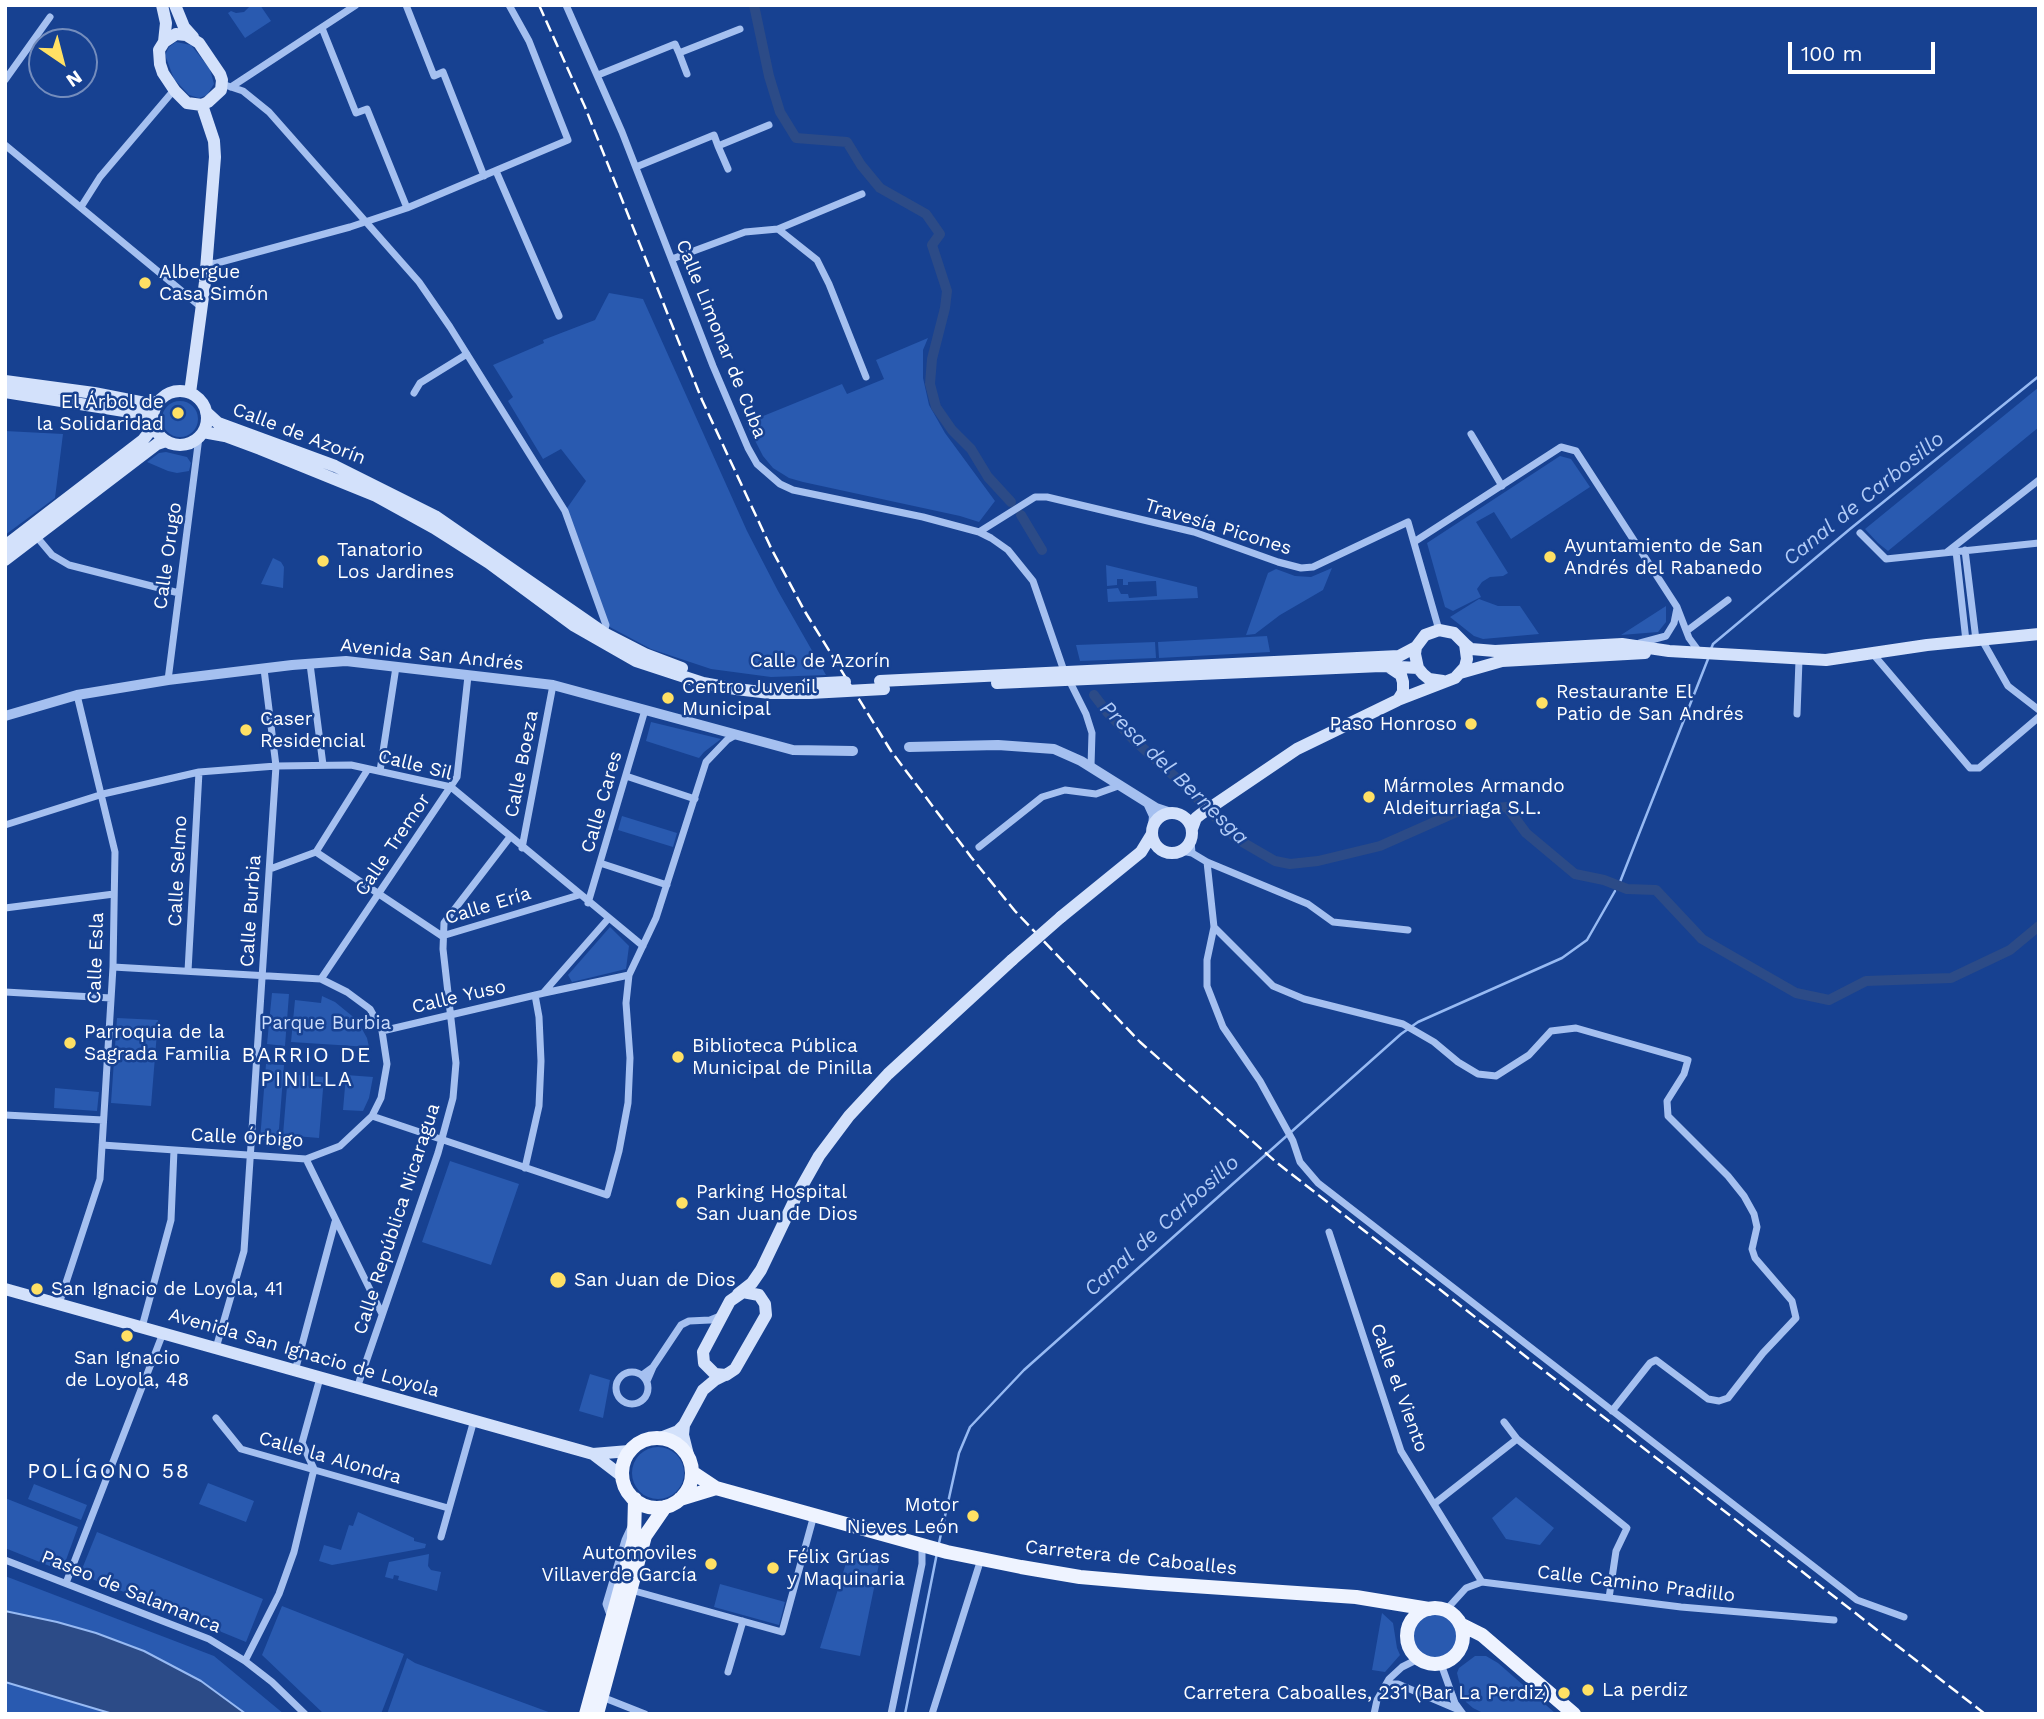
<!DOCTYPE html>
<meta charset="utf-8">
<style>
body{margin:0}
#map{position:relative;width:2044px;height:1719px;overflow:hidden;background:#174191;font-family:"Work Sans",sans-serif}
canvas{display:block}
.frame{position:absolute;inset:0;border:7px solid #fff;pointer-events:none}
.north{position:absolute;left:28px;top:28px;width:70px;height:70px;box-sizing:border-box;background:#174191;border:2px solid #748dbd;border-radius:50%;rotate:145deg;font-size:19px;font-weight:700;line-height:28px;text-align:center;color:#fff}
.north::after{content:'';display:block;margin:auto;width:24px;height:32px;background:#ffe064;clip-path:polygon(50% 0,100% 100%,50% 72%,0 100%)}
.scale{position:absolute;left:1788px;top:42px;width:147px;height:32px;box-sizing:border-box;border:4px solid #fff;border-top:0;padding-left:9px;font-size:21px;line-height:24px;white-space:nowrap;color:#fff;-webkit-text-stroke:5px #174191;paint-order:stroke}
</style>
<div id="map">
<canvas width="2044" height="1719"></canvas>
<div class="frame"></div>
<div class="north">N</div>
<div class="scale">100 m</div>
</div>
<script>
const ctx = document.querySelector('canvas').getContext('2d');
ctx.lineJoin = 'round';
function fill(path, color) { ctx.fillStyle = color; ctx.fill(path, 'evenodd'); }
const toPath = rows => new Path2D(rows.map(r => 'M' + r).join(''));
function strokePath(path, color, width, dash) { ctx.strokeStyle = color; ctx.lineWidth = width; ctx.lineCap = dash ? 'butt' : 'round'; ctx.setLineDash(dash || []); ctx.stroke(path); }
function label(font, color, halo, rows, align = 'center') {
  ctx.font = font + ' "Work Sans",sans-serif'; ctx.lineWidth = 5; ctx.setLineDash([]); ctx.textBaseline = 'middle'; ctx.strokeStyle = halo; ctx.fillStyle = color; for (const [text, x, y, turn = 0] of rows) {
    ctx.save(); ctx.translate(x, y); ctx.rotate((+turn || 0) * Math.PI / 180); ctx.textAlign = isNaN(turn) ? turn : align; if (halo) ctx.strokeText(text, 0, 0); ctx.fillText(text, 0, 0); ctx.restore();
  }
}
fill(toPath([
 [251,5,260,5,271,21,245,38,228,13,231,11,236,13,244,12],
 [176,42,191,45,210,69,214,84,207,95,199,98,189,95,174,79,165,55,169,47],
 [609,293,643,299,747,531,778,591,826,675,771,677,711,669,651,649,606,625,565,511,586,481,561,449,543,459,508,401,513,397,493,365,544,343,543,340,595,320],
 [928,338,923,350,923,378,929,405,945,433,995,501,979,522,960,516,803,482,789,478,773,468,763,456,746,423,842,384,847,394,884,379,876,360],
 [2039,387,2039,427,1888,551,1878,543,1865,529],
 '162 419a18 18 0 1 1 36 0a18 18 0 1 1-36 0Z',
 [5,431,63,434,55,498,5,535],
 [166,452,187,457,191,463,189,471,177,473,168,471,147,462,159,453],
 [1560,456,1571,459,1590,487,1511,539,1494,512,1476,522,1508,573,1503,576,1490,577,1482,582,1477,589,1481,597,1453,611,1445,607,1427,543],
 [273,558,281,562,284,567,283,588,261,584],
 [1106,565,1197,587,1198,598,1108,602,1107,589,1118,588,1121,594,1128,594,1129,598,1157,596,1156,581,1128,582,1128,585,1123,585,1123,579,1117,579,1117,585,1107,586],
 [1332,568,1323,590,1280,615,1255,634,1246,635,1268,573,1276,569,1295,576,1311,577],
 [1479,599,1498,606,1520,606,1539,634,1483,639,1474,636,1450,617],
 [1666,606,1666,622,1658,632,1621,635],
 [1267,636,1270,652,1159,658,1158,642],
 [1155,642,1156,658,1080,661,1076,645],
 [651,722,721,739,704,752,699,758,646,741],
 [622,816,677,833,673,847,618,830],
 [610,927,629,946,626,969,572,982,568,975],
 [272,993,289,994,285,1046,267,1044],
 [322,996,335,1002,357,1020,367,1038,369,1047,291,1042,295,1000,321,1003],
 [117,1018,158,1020,151,1106,111,1103],
 [266,1064,284,1065,278,1141,260,1140],
 [288,1074,324,1077,319,1138,283,1135],
 [346,1075,373,1077,369,1098,363,1111,343,1110],
 [55,1088,99,1092,97,1111,54,1108],
 [450,1161,519,1184,491,1265,422,1242],
 [590,1374,610,1380,603,1418,579,1411],
 '632 1473a26 26 0 1 1 52 0a26 26 0 1 1-52 0Z',
 [208,1483,254,1501,246,1522,199,1504],
 [34,1484,87,1505,81,1520,28,1499],
 [1516,1497,1554,1528,1540,1545,1506,1539,1492,1518],
 [5,1498,78,1527,62,1571,5,1548],
 [358,1512,414,1538,414,1541,426,1544,425,1548,332,1565,319,1561,324,1545,341,1550,349,1525,353,1526],
 [97,1532,263,1599,246,1642,80,1574],
 [850,1550,880,1559,860,1656,820,1648],
 [429,1554,428,1566,431,1570,441,1572,437,1591,398,1580,399,1576,394,1575,393,1579,385,1577,389,1562],
 [5,1576,214,1656,284,1714,246,1714,201,1681,144,1651,57,1622,5,1611],
 [720,1584,785,1602,779,1625,714,1607],
 [282,1606,404,1654,381,1714,324,1714,262,1655],
 [1382,1613,1393,1623,1397,1648,1400,1655,1385,1672,1372,1670],
 '1413 1636a22 22 0 1 1 44 0a22 22 0 1 1-44 0Z',
 [1475,1656,1486,1656,1498,1663,1555,1713,1485,1714,1473,1708,1466,1702,1462,1693,1457,1673,1459,1668],
 [407,1658,415,1663,554,1714,387,1714],
 [5,1682,39,1692,113,1714,5,1714]
]), '#295ab0');
const water = toPath([
 [5,1611,57,1622,96,1633,144,1651,201,1681,246,1714,113,1714,5,1682,5,1611]
]);
fill(water, '#2c4b87');
strokePath(water, '#97baf3', 2);
strokePath(toPath([
 [1711,649,1713,644,1850,529,2039,376],
 [1620,882,1708,659],
 [939,1543,959,1453,970,1427,1024,1370,1401,1034,1418,1022,1562,958,1587,940,1615,891],
 [905,1714,937,1553]
]), '#97baf3', 2.5);
strokePath(toPath([
 [754,5,769,76,780,112,796,138,847,142,861,165,880,188,926,214,940,234,932,245,947,291,945,308,932,359,930,384,936,407,952,430,971,449,988,477,1011,502],
 [1021,515,1042,550],
 [1094,695,1107,712,1135,741,1183,784,1237,839,1275,861,1290,864,1318,861,1380,846,1459,811,1507,807,1526,833,1575,874,1604,880,1627,889,1656,890,1702,939,1796,993,1829,1000,1866,981,1951,978,2010,950,2039,926]
]), '#2c4b87', 10);
strokePath(toPath([
 [406,5,434,76,443,72,484,176],
 [566,5,622,132,713,366,748,448,757,464,780,484,793,490,923,517,979,532,991,538,1008,550,1033,581,1064,671],
 [322,28,356,113,367,109,407,208],
 [679,53,687,74],
 [598,75,675,44,679,53,740,29],
 [5,80,50,17],
 [222,84,243,91,269,112,419,282,450,327,565,511,606,625,604,633],
 [231,87,356,5],
 [5,145,201,307],
 [718,146,728,169],
 [636,167,714,135,718,146,769,125],
 [496,171,559,316],
 [81,207,100,177,174,90],
 [778,229,817,260,829,284,866,377],
 [672,259,745,232,778,229,862,194],
 [206,264,217,263,350,227,407,208,568,140,529,41,509,5],
 [414,393,420,383,467,354],
 [1471,434,1502,486],
 [979,532,1035,497,1047,497,1194,532,1278,562,1301,568,1313,567,1408,522,1439,630],
 [1860,533,1886,559,2039,543],
 [36,536,52,555,69,565,179,593],
 [1414,542,1561,447,1576,451,1677,607,1689,638,1700,653],
 [1965,550,1976,640],
 [1956,551,1966,641],
 [1947,552,2039,480],
 [1688,630,1728,600],
 [1982,640,2008,686,2039,710],
 [1640,643,1666,636,1674,623,1677,608],
 [1873,654,1970,768,1979,768,2039,717],
 [310,664,323,765],
 [168,680,199,437],
 [1069,680,1086,714,1092,733,1091,766],
 [1797,714,1799,660],
 [380,771,396,667],
 [626,776,695,799],
 [5,825,103,794,199,772,276,766,351,765,451,787,643,946],
 [1191,841,1192,853],
 [979,847,1042,797,1065,790,1096,794,1121,785],
 [522,848,553,685],
 [1182,851,1192,853,1207,862,1308,904,1333,922,1408,930],
 [316,852,368,769],
 [1207,862,1214,927,1207,960,1207,986,1223,1027,1260,1081,1293,1141,1300,1162,1318,1183,1857,1600,1904,1617],
 [600,863,667,885],
 [270,869,316,852,442,936],
 [588,903,645,710],
 [5,908,114,894],
 [1214,927,1273,986,1304,999,1403,1024,1434,1042,1458,1062,1478,1074,1496,1076,1529,1055,1551,1031,1576,1028,1688,1060,1684,1074,1667,1101,1668,1116,1728,1176,1744,1196,1754,1214,1757,1227,1752,1249,1755,1258,1792,1301,1796,1318,1763,1353,1728,1398,1719,1401,1708,1399,1656,1360,1650,1363,1612,1411],
 [442,936,579,895],
 [188,971,199,772],
 [321,979,457,777,468,676],
 [5,992,111,998],
 [544,992,608,919],
 [382,1031,544,993,629,975],
 [5,1115,103,1120],
 [372,1116,607,1195,619,1151,628,1103,630,1058,626,1003,629,975,656,918,706,762,727,740,734,736],
 [102,1145,306,1159,340,1146,372,1116,381,1098,387,1064,382,1031,370,1009,347,992,321,979,113,967],
 [306,1159,382,1314],
 [525,1168,539,1106,541,1061,539,1017,535,995],
 [1329,1232,1401,1451,1482,1582],
 [59,1304,100,1179,113,967,115,852,77,695],
 [142,1327,171,1220,174,1150],
 [216,1348,244,1251,276,766,264,669],
 [653,1367,681,1325,689,1321,710,1320,720,1316],
 [295,1371,335,1222],
 '616 1388a16 16 0 1 1 32 0a16 16 0 1 1-32 0Z',
 [642,1375,653,1367,647,1381],
 [357,1388,438,1153,453,1098,456,1063,443,949,444,923,510,837],
 [216,1418,241,1449,448,1508],
 [1504,1422,1517,1439,1627,1528,1616,1551,1609,1598],
 [1434,1504,1517,1439],
 [441,1537,474,1420],
 [5,1560,209,1639,245,1661,272,1682,305,1714],
 [66,1583,163,1333],
 [631,1590,782,1632,814,1515],
 [1446,1610,1466,1588,1482,1582,1681,1607,1834,1620],
 [610,1615,606,1604,625,1540,631,1527],
 [245,1661,279,1594,294,1552,314,1469,302,1443,320,1378],
 [1441,1664,1455,1703,1463,1714],
 [728,1672,743,1621],
 [1383,1689,1393,1684,1398,1684,1459,1710],
 [602,1697,645,1714],
 [891,1714,922,1564,922,1546],
 [932,1714,981,1559],
 [1374,1714,1377,1700,1389,1679,1402,1667,1418,1659]
]), '#a5c0f0', 7);
strokePath(toPath([
 [5,716,77,695,168,680,292,665,346,661,553,685,793,750,853,751],
 [909,747,998,745,1054,749,1081,761,1156,808,1171,813],
 [1148,803,1154,816,1153,826]
]), '#a5c0f0', 10);
strokePath(toPath([
 [162,5,166,23,164,42],
 [175,5,184,27,193,37],
 [176,34,186,35,199,43,220,74,222,80,221,90,208,102,202,105,187,103,175,91,163,73,160,64,159,50,164,42,176,34],
 [5,381,94,393,145,403,158,402],
 '153 418a27 27 0 1 1 54 0a27 27 0 1 1-54 0Z',
 [5,392,143,414,153,419],
 [190,393,205,282,215,157,214,141,202,105],
 [206,412,218,423,335,466,435,516,604,633,645,654,682,668],
 [203,432,225,436,260,449,376,496,434,528,489,563,573,625,636,661,703,683,736,689,770,693,810,693],
 [5,546,143,440,154,426],
 [5,560,157,444,166,441],
 [1465,644,1471,649,1495,651,1622,644,1669,651,1826,660,1927,645,2039,634],
 [1389,667,1401,675,1403,682,1403,692,1398,700],
 [1460,673,1502,661,1645,653],
 [880,681,1399,656,1416,647],
 [997,683,1381,666,1418,668],
 '1152 833a20 20 0 1 1 40 0a20 20 0 1 1-40 0Z',
 [1192,829,1196,818,1201,814,1297,749,1398,700,1455,678,1465,667,1467,659,1465,644,1454,633,1439,630,1425,635,1416,647,1415,654,1418,668,1423,674,1429,679,1443,681],
 [1061,917,1141,852,1152,834],
 [5,1289,593,1454,623,1477],
 [743,1292,759,1295,765,1304,766,1315,735,1369,726,1375,715,1374,704,1363,703,1352,730,1301,743,1292],
 [738,1294,752,1283,761,1270,797,1195,819,1156,849,1116,888,1074,1012,960],
 [684,1425,683,1435,688,1455],
 [660,1438,678,1431,684,1425,703,1390,715,1380,725,1375],
 [593,1454,629,1451]
]), '#d3e1fb', 12);
strokePath(toPath([
 '622 1473a35 35 0 1 1 70 0a35 35 0 1 1-70 0Z',
 [692,1472,716,1488,947,1552,1021,1567,1080,1577,1149,1583,1356,1597,1429,1609],
 [680,1499,716,1488],
 '1407 1636a28 28 0 1 1 56 0a28 28 0 1 1-56 0Z',
 [1460,1624,1482,1635,1574,1714],
 [586,1714,634,1539,635,1499],
 [597,1714,645,1536,665,1507]
]), '#eef3ff', 14);
strokePath(toPath([
 [539,5,585,107,702,400,771,548,804,610,891,751,971,857,1015,911,1140,1042,1276,1162,1985,1714]
]), '#fff', 2.5, [12, 5]);
strokePath(toPath([
 [807,684,845,682],
 [810,693,884,689],
 [1012,960,1061,917]
]), '#d3e1fb', 12);
for (const [x, y, r, color] of [
 [145,283,7,"#ffe064"],
 [178,413,7,"#ffe064"],
 [1550,557,7,"#ffe064"],
 [323,561,7,"#ffe064"],
 [668,698,7,"#ffe064"],
 [1542,703,7,"#ffe064"],
 [1471,724,7,"#ffe064"],
 [246,730,7,"#ffe064"],
 [1369,797,7,"#ffe064"],
 [70,1043,7,"#ffe064"],
 [678,1057,7,"#ffe064"],
 [682,1203,7,"#ffe064"],
 [558,1280,9,"#ffe064"],
 [37,1289,7,"#ffe064"],
 [127,1336,7,"#ffe064"],
 [973,1516,7,"#ffe064"],
 [711,1564,7,"#ffe064"],
 [773,1568,7,"#ffe064"],
 [1588,1690,7,"#ffe064"],
 [1564,1693,7,"#ffe064"]
]) { const dot = new Path2D(); dot.arc(x, y, r, 0, 2 * Math.PI); ctx.fillStyle = color; ctx.fill(dot); strokePath(dot, '#174191', 2.5); }
label('19px', '#fff', '#174191', [
 ["Albergue",159,272],
 ["Casa Simón",159,294],
 ["El Árbol de",164,402,"right"],
 ["la Solidaridad",164,424,"right"],
 ["Ayuntamiento de San",1564,546],
 ["Andrés del Rabanedo",1564,568],
 ["Tanatorio",337,550],
 ["Los Jardines",337,572],
 ["Centro Juvenil",682,687],
 ["Municipal",682,709],
 ["Restaurante El",1556,692],
 ["Patio de San Andrés",1556,714],
 ["Caser",260,719],
 ["Residencial",260,741],
 ["Paso Honroso",1457,724,"right"],
 ["Mármoles Armando",1383,786],
 ["Aldeiturriaga S.L.",1383,808],
 ["Parroquia de la",84,1032],
 ["Sagrada Familia",84,1054],
 ["Biblioteca Pública",692,1046],
 ["Municipal de Pinilla",692,1068],
 ["Parking Hospital",696,1192],
 ["San Juan de Dios",696,1214],
 ["San Juan de Dios",574,1280],
 ["San Ignacio de Loyola, 41",51,1289],
 ["San Ignacio",127,1358,"center"],
 ["de Loyola, 48",127,1380,"center"],
 ["Motor",959,1505,"right"],
 ["Nieves León",959,1527,"right"],
 ["Automoviles",697,1553,"right"],
 ["Villaverde García",697,1575,"right"],
 ["Félix Grúas",787,1557],
 ["y Maquinaria",787,1579],
 ["La perdiz",1602,1690],
 ["Carretera Caboalles, 231 (Bar La Perdiz)",1550,1693,"right"]
], 'left');
label('19px', '#fff', '#174191', [
 ["Calle Limonar de Cuba",721,339,68],
 ["Calle de Azorín",299,434,21],
 ["Travesía Picones",1218,527,17],
 ["Calle Orugo",168,556,-82],
 ["Avenida San Andrés",432,655,6],
 ["Calle de Azorín",820,661],
 ["Calle Boeza",522,764,-79],
 ["Calle Sil",415,765,14],
 ["Calle Cares",602,802,-74],
 ["Calle Tremor",393,845,-56],
 ["Calle Selmo",178,871,-87],
 ["Calle Ería",488,906,-17],
 ["Calle Burbia",251,911,-86],
 ["Calle Esla",96,958,-88],
 ["Calle Yuso",459,997,-13],
 ["Calle Órbigo",247,1138,3],
 ["Calle República Nicaragua",397,1219,-72],
 ["Avenida San Ignacio de Loyola",304,1353,16],
 ["Calle el Viento",1399,1388,70],
 ["Calle la Alondra",330,1458,16],
 ["Carretera de Caboalles",1131,1558,6],
 ["Calle Camino Pradillo",1636,1584,7],
 ["Paseo de Salamanca",131,1592,22]
]);
label('19px', '#ccddfb', '#174191', [
 ["Parque Burbia",326,1023]
]);
label('italic 21px', '#b1cbf7', '#174191', [
 ["Canal de Carbosillo",1864,499,-39],
 ["Presa del Bernesga",1174,773,44],
 ["Canal de Carbosillo",1162,1226,-42]
]);
ctx.letterSpacing = '2px';
label('21px', '#fff', '#174191', [
 ["BARRIO DE",307,1056],
 ["PINILLA",307,1080],
 ["POLÍGONO 58",109,1472]
]);
ctx.letterSpacing = '0px';
</script>
